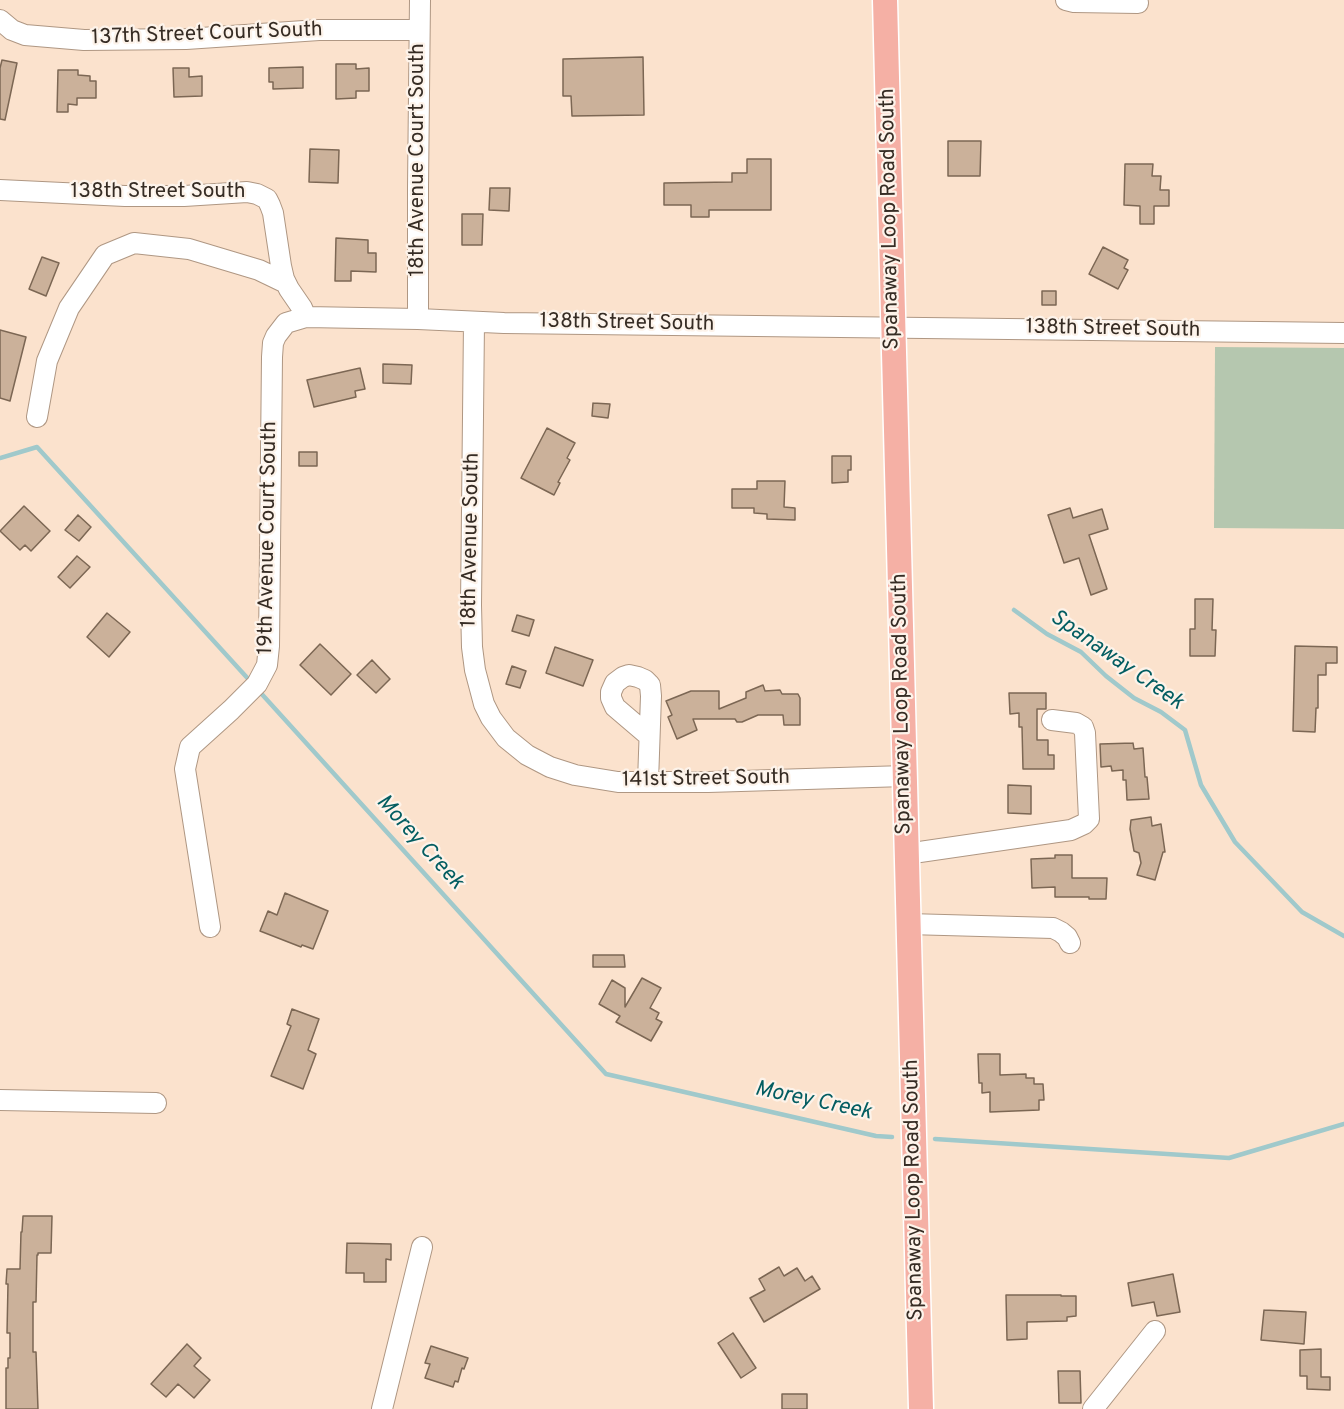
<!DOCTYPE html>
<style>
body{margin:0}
canvas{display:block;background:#fbe2cd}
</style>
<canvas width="1344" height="1409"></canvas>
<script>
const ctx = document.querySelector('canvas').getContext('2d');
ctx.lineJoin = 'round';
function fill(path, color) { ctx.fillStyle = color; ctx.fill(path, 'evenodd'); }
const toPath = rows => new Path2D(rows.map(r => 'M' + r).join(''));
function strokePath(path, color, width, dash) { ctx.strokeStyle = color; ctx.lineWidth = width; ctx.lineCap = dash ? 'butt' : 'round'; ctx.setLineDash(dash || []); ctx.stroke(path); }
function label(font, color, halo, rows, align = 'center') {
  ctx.font = font + ' Overpass,sans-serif'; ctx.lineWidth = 4.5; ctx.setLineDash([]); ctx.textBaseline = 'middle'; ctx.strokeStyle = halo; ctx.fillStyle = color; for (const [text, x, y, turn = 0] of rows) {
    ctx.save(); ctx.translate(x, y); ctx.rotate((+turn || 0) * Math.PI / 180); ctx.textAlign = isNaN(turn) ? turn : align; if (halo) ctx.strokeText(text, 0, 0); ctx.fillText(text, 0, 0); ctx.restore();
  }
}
fill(toPath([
 [1215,347,1344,348,1344,529,1214,528]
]), '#b5c7af');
strokePath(toPath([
 [0,458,37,447,251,682],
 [1014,610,1047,634,1081,652,1106,676,1134,698,1161,712,1185,730,1201,785,1235,842,1302,912,1344,936],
 [259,691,606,1074,876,1136,892,1137],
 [935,1139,1229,1158,1344,1124]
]), '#a0c9cb', 4.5);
const building = toPath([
 [643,57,644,115,572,116,571,96,563,96,563,59,643,57],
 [2,60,17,63,5,120,0,119,0,68,2,60],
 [336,64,356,64,356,69,369,68,369,91,356,91,356,98,336,99,336,64],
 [303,67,303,88,273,89,273,82,269,82,269,68,303,67],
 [173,68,189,68,189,77,202,76,202,96,174,97,173,68],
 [58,70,78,70,78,75,90,76,90,81,96,81,96,98,77,98,77,105,68,104,68,112,57,112,58,70],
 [948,141,981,141,980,176,948,176,948,141],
 [310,149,339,150,338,183,309,182,310,149],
 [747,159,771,159,771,210,709,210,709,217,691,217,691,205,664,205,664,183,732,182,732,173,747,173,747,159],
 [1125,164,1153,164,1152,176,1161,176,1160,190,1169,190,1169,206,1154,206,1154,224,1140,224,1140,206,1124,205,1125,164],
 [490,188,510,188,509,211,489,210,490,188],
 [462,214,483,214,482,245,462,245,462,214],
 [336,238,368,240,368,253,376,253,376,272,351,271,351,281,335,281,336,238],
 [1103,247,1128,260,1124,268,1128,270,1118,289,1089,274,1103,247],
 [42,257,59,263,46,296,29,289,42,257],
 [1042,291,1056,291,1056,305,1042,305,1042,291],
 [0,330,26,337,10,401,0,398,0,330],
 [383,364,412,365,411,384,383,383,383,364],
 [360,368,365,389,355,391,356,397,314,407,307,380,360,368],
 [593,403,610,404,608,418,592,416,593,403],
 [547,428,575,443,567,458,570,460,558,482,560,483,554,495,521,478,547,428],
 [299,452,317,452,317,466,299,466,299,452],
 [832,456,851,456,851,470,848,470,848,482,832,483,832,456],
 [757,481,785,481,784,507,795,508,795,520,767,519,767,514,754,513,754,508,732,508,732,489,757,489,757,481],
 [24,506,50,531,31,551,25,545,20,550,0,531,24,506],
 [1070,508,1073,518,1102,509,1108,529,1089,535,1107,589,1091,595,1079,558,1064,563,1048,515,1070,508],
 [78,515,91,527,79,541,65,530,78,515],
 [77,556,90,567,70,588,58,577,77,556],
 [1195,599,1213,599,1212,630,1216,630,1215,656,1190,656,1190,629,1195,629,1195,599],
 [107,613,130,632,109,657,87,637,107,613],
 [517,615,534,620,529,636,512,631,517,615],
 [320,644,351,674,331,695,300,665,320,644],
 [1295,646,1337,647,1337,663,1326,663,1326,675,1318,675,1318,708,1316,708,1315,732,1293,731,1295,646],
 [555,647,593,660,583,686,546,673,555,647],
 [372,660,390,679,376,693,357,675,372,660],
 [512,666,526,671,520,688,506,684,512,666],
 [763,685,765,691,780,690,782,694,798,694,800,698,800,725,784,725,783,715,758,715,742,722,737,722,735,719,693,719,697,730,677,739,668,717,672,715,666,701,691,691,719,691,719,709,746,698,746,692,763,685],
 [1009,693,1046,693,1046,709,1037,709,1037,740,1048,740,1048,755,1054,755,1054,769,1023,769,1022,727,1019,727,1019,713,1010,714,1009,693],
 [1133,743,1134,749,1143,748,1145,777,1147,777,1149,799,1127,800,1126,780,1123,780,1123,770,1112,771,1111,766,1101,767,1100,744,1133,743],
 [1008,785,1031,786,1031,814,1008,813,1008,785],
 [1151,817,1152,826,1161,824,1165,852,1163,852,1155,880,1137,875,1141,863,1139,853,1134,851,1130,829,1131,820,1151,817],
 [1055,855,1072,855,1072,878,1107,878,1106,899,1089,899,1089,897,1055,897,1055,887,1032,888,1031,859,1055,858,1055,855],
 [285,893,328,911,313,949,302,945,301,947,260,931,268,911,277,915,285,893],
 [593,955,624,955,625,967,593,967,593,955],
 [642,978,661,988,650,1008,659,1013,656,1019,662,1022,651,1041,616,1022,620,1016,599,1004,612,980,625,988,625,1007,642,978],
 [292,1009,319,1019,308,1050,316,1054,303,1089,271,1076,291,1026,287,1024,292,1009],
 [978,1054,1000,1054,1000,1075,1026,1074,1026,1078,1034,1078,1034,1084,1043,1084,1044,1100,1039,1100,1039,1110,990,1112,990,1092,982,1093,982,1083,979,1083,978,1054],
 [23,1216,52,1216,51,1253,38,1253,38,1255,37,1255,36,1302,33,1302,33,1352,36,1352,38,1409,6,1409,6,1368,8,1368,8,1358,10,1358,10,1333,7,1333,8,1284,6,1284,7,1269,20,1269,21,1232,22,1232,23,1216],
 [347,1243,391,1244,391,1260,386,1259,386,1282,364,1282,364,1273,346,1273,347,1243],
 [779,1267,784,1276,797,1268,805,1281,812,1276,820,1289,764,1322,750,1298,765,1290,759,1279,779,1267],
 [1173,1274,1180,1312,1157,1316,1154,1302,1132,1306,1128,1283,1173,1274],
 [1006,1295,1061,1295,1061,1296,1076,1296,1076,1316,1067,1317,1067,1321,1027,1322,1027,1339,1007,1340,1006,1295],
 [1264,1310,1306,1312,1304,1344,1261,1340,1264,1310],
 [733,1333,756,1368,741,1378,718,1343,733,1333],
 [187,1344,201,1358,194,1366,210,1380,194,1398,178,1384,166,1397,151,1384,187,1344],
 [431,1346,468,1358,464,1369,462,1368,458,1382,455,1381,453,1387,425,1378,430,1364,425,1363,431,1346],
 [1321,1349,1321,1377,1330,1377,1330,1390,1307,1389,1307,1376,1300,1376,1300,1350,1321,1349],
 [1058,1371,1080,1371,1081,1403,1059,1403,1058,1371],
 [782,1394,807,1394,807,1409,782,1409,782,1394]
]);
fill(building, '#cbb19a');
strokePath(building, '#7c6754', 1.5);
const minor = toPath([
 [1066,0,1074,2,1138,3],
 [0,20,12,30,25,35,84,40,186,39,319,30,419,30],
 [0,190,125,196,184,196,247,192,257,194,267,199,270,205,273,213,281,266,284,279,289,289,302,308,306,317],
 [418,319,418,188,420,0],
 [474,322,471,605,472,647,475,670,484,704,491,718,506,738,527,755,550,767,575,775,618,782,708,782,905,776],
 [37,417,47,361,69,308,105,255,134,243,189,249,259,270,286,283],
 [648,782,651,696,650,685,645,680,638,677,629,675,623,677,615,683,611,692,611,698,615,707,649,736],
 [906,854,1071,830,1084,824,1089,819,1085,733,1083,727,1076,723,1052,720],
 [908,924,1053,928,1061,932,1067,937,1070,943],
 [210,927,185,769,190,747,231,710,257,684,267,665,269,646,272,357,273,343,276,336,286,323,306,317,418,319,504,323,1344,333],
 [0,1100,156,1103],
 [382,1409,422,1247],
 [1093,1409,1155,1331]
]);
const major = toPath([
 [885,0,921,1409]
]);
strokePath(minor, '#af9783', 22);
strokePath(major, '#fff', 27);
strokePath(minor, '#fff', 20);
strokePath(major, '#f5b0a5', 24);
label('21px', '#362c24', '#fdf3ea', [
 ["137th Street Court South",207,35,-2],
 ["18th Avenue Court South",419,160,-90],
 ["138th Street South",158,193],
 ["Spanaway Loop Road South",891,219,-91],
 ["138th Street South",627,324,1],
 ["138th Street South",1113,330,1],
 ["19th Avenue Court South",269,538,-89],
 ["18th Avenue South",472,540,-89],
 ["Spanaway Loop Road South",903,704,-91],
 ["141st Street South",706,780,-1],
 ["Spanaway Loop Road South",915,1190,-91]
]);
label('italic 22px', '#035d61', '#fdf3ea', [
 ["Spanaway Creek",1116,661,35],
 ["Morey Creek",419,843,48],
 ["Morey Creek",813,1102,12]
]);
</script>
